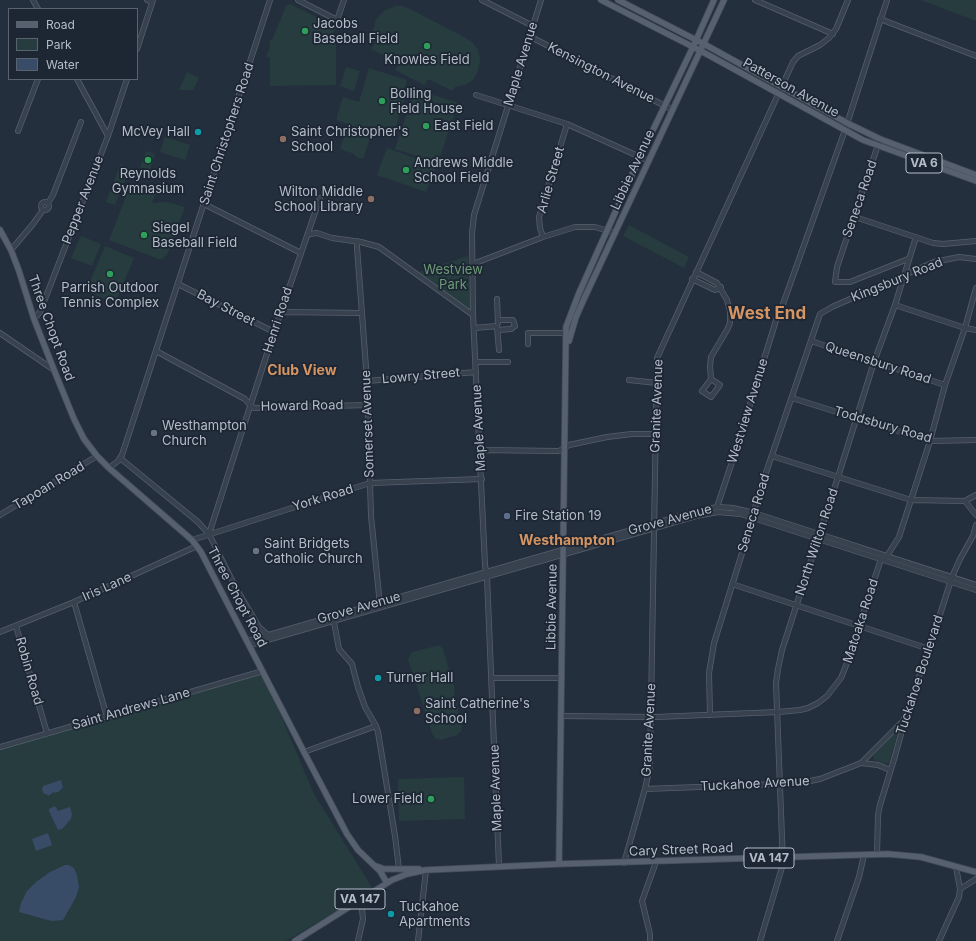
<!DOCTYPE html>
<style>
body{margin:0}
#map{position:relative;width:976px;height:941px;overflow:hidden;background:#242f3e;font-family:Inter,sans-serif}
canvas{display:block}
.legend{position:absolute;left:8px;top:8px;width:130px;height:72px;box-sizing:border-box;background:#1d2633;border:1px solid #59626f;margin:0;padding:5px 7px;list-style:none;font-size:12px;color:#b4bcc9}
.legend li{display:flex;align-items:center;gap:8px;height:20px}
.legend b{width:20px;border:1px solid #59626f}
</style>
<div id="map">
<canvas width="976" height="941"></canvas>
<ul class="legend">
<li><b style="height:5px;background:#56606e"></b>Road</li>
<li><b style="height:11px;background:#263c3f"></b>Park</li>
<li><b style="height:11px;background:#394c67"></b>Water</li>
</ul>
</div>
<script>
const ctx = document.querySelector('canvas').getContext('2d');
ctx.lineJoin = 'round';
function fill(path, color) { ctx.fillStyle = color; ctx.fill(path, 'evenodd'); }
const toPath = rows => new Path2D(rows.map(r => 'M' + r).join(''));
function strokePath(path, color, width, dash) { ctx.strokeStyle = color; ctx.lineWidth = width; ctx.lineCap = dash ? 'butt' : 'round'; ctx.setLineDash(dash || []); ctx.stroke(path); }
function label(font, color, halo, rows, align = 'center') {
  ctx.font = font + ' Inter,sans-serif'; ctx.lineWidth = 3.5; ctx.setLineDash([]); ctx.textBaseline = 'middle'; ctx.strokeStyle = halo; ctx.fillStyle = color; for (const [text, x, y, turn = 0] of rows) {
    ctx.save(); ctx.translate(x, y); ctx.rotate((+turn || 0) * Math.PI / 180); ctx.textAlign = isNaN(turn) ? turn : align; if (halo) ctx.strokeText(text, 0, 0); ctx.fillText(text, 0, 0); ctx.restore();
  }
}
fill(toPath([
 [921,0,976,0,976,21],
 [290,4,337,27,329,39,336,40,336,85,270,86,270,58,266,56,270,47,269,40,272,40,286,6],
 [396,6,402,6,410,9,466,38,473,43,478,50,480,60,478,71,473,80,465,85,455,87,453,91,428,79,425,85,395,70,399,63,371,49,375,43,373,31,376,19,385,10],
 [346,67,360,71,354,91,340,86],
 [369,68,407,80,403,92,406,93,402,108,400,108,399,112,400,112,396,128,392,127,389,139,364,131,351,127,351,125,337,120,337,116,343,97,359,102],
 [187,72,199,78,193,90,179,90],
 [415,89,458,103,438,163,395,149],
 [346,130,370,138,363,159,356,157,354,154,340,149],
 [165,137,190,145,185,160,160,152],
 [387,148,436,166,426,192,377,175],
 [146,151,155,154,150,170,140,167],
 [121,163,126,177,115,205,106,202],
 [131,184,156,194,152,203,167,202,185,207,167,255,162,259,159,259,109,240],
 [629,225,689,257,684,268,623,236],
 [81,236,101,244,92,266,71,258],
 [105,246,134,258,115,303,86,291],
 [468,256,470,309,419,272],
 [436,646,440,646,443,649,454,685,455,698,462,725,461,731,457,735,441,740,435,738,432,733,408,659,412,652],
 [263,673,314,794,373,889,286,941,0,941,0,749,108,719],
 [894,733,897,734,897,736,889,763,885,764,874,760,873,756],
 [464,777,465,819,399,821,398,779]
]), '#263c3f');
fill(toPath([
 [61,780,63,788,60,790,60,791,55,793,54,792,48,796,47,794,44,794,42,790,43,786],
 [55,806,58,811,70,807,72,814,71,819,62,829,58,830,49,811,49,809],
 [48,833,52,845,36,851,32,839],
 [65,865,69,865,74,868,77,875,79,887,76,897,63,920,52,921,44,919,19,912,21,903,27,891,36,882,50,872]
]), '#394c67');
const minor = toPath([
 [33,0,38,9],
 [147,0,152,2],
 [298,0,337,20,344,0],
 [482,0,533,26],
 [755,0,833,34],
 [880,19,976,56],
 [529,36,673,110],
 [137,49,153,0],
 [77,79,108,136],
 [476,95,567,124,649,161],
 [18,131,38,79],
 [880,139,837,267,835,282,850,282,908,259],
 '41 206a4 4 0 1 1 8 0a4 4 0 1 1-8 0Z',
 [48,203,53,195,81,122],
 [204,204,301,253],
 [855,217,933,243,943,244,976,241],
 [307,236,310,234,317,233,332,238,361,242,379,247,473,315],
 [543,237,540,228,539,217,567,124],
 [357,241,357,247,367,381,371,516,380,605],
 [11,250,33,224,43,210],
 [473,264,543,237,575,227,595,227,615,233],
 [696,272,717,283,727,300,730,311,730,323,727,330,711,357,710,366,711,379,702,391,711,397,720,385,711,379],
 [692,279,715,290,721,287],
 [178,284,274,332],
 [497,299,498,323],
 [783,304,845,130,887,0],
 [895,305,965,328,976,330],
 [281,312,361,313],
 [34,319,40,312,108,136,127,79],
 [498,320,513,320,515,326,511,329,498,330],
 [474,328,497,326,499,350],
 [0,333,54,370],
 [811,341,945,385],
 [528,344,528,333,562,333,566,334],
 [156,351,245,399,249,404,254,408,367,405],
 [476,362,508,362],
 [629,380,657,383],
 [367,381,476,372],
 [792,398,930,441,976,440],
 [480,450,559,451,569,445,607,437,632,434,656,434],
 [772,456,911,500,965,501,976,495],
 [120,458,198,522,209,534,236,588,259,627,268,635],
 [109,468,118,461,122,455,270,0],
 [965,501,976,515],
 [717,507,733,459,778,314],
 [0,515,97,456],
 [209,534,274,332,320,198],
 [192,540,370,483,482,479],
 [732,584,929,649],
 [74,602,107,717],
 [333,617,339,649,352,664,358,687,365,707,376,726,378,732,395,836,399,869],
 [16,626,47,733],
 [0,632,74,602,197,546],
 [248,641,687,514,717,507,733,508,754,513,976,585],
 [250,645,696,516,718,512,741,514,976,590],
 [492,678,562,678],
 [710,715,709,673,714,643,753,518,757,499,820,314,832,307,934,262,959,257,976,259],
 [561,716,656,717,778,712,800,710,808,708,818,703,827,696,841,678,847,663,881,559,887,556,899,537,930,441,945,385,965,328,976,288],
 [0,747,263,671],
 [304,752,376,726],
 [861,763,878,765,890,770],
 [645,789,779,784,805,782,820,779,861,763,903,721],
 [877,854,878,815,880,805,895,756,901,734,903,721,929,649,952,577,960,559,973,536,976,525],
 [624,863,645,789,650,766,657,358,793,62,798,56,820,45,829,38,836,29,848,0],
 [499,866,487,577,485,565,473,315,472,233,474,215,541,0],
 [960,889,976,879],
 [358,941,363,919,361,899],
 [418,941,426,870],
 [650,941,650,934,642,901,656,862],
 [760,941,783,864,776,683,778,669,782,650,838,477,874,362,895,305,916,237],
 [837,941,859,877,864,855],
 [939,941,959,897,960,889,956,867]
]);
const major = toPath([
 [601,0,701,51,863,140,976,181],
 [618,0,704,44,849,124,880,139,976,175],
 [0,230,11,250,19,271,34,319,54,370,74,419,84,439,97,456,109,468,192,540,201,552,304,752,347,834,358,850,380,871,387,883],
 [569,341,576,317,584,299,724,0],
 [559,864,566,327,579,293,640,157,693,47,714,0],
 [376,866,384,869,419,869],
 [295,941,392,880,407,874,426,870,559,864,888,854,921,857,976,872]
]);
strokePath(minor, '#565f6c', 6);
strokePath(major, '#414a57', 7);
strokePath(minor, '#38414e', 4.5);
strokePath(major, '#56606e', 5.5);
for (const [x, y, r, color] of [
 [305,31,4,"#2e9e5b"],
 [427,46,4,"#2e9e5b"],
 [382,101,4,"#2e9e5b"],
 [426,126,4,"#2e9e5b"],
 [198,132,4,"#0f9aa8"],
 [283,139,4,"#8d6e63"],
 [148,160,4,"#2e9e5b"],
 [406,170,4,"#2e9e5b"],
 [371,199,4,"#8d6e63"],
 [144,235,4,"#2e9e5b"],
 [110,274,4,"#2e9e5b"],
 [154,433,4,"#6b7280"],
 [507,516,4,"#5c6f8a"],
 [256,551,4,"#6b7280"],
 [378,678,4,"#0f9aa8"],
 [417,711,4,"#8d6e63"],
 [431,799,4,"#2e9e5b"],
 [391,914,4,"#0f9aa8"]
]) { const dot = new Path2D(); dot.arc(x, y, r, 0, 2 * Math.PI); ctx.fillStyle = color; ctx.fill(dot); strokePath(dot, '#1d2633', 1.5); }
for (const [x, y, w] of [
 [924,163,36],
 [769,858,50],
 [360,899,50]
]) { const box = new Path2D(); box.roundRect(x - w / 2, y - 10, w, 20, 3); ctx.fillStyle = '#1d2633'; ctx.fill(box); strokePath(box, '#b4bcc9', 1); }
label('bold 12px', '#b4bcc9', null, [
 ["VA 6",924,163],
 ["VA 147",769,858],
 ["VA 147",360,899]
]);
label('13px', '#b4bcc9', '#1d2633', [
 ["Jacobs",313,24],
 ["Baseball Field",313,39],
 ["Knowles Field",427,60,"center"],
 ["Bolling",390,94],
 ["Field House",390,109],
 ["East Field",434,126],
 ["McVey Hall",190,132,"right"],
 ["Saint Christopher's",291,132],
 ["School",291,147],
 ["Andrews Middle",414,163],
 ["School Field",414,178],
 ["Reynolds",148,174,"center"],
 ["Gymnasium",148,189,"center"],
 ["Wilton Middle",363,192,"right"],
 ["School Library",363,207,"right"],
 ["Siegel",152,228],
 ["Baseball Field",152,243],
 ["Parrish Outdoor",110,288,"center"],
 ["Tennis Complex",110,303,"center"],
 ["Westhampton",162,426],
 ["Church",162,441],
 ["Fire Station 19",515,516],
 ["Saint Bridgets",264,544],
 ["Catholic Church",264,559],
 ["Turner Hall",386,678],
 ["Saint Catherine's",425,704],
 ["School",425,719],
 ["Lower Field",423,799,"right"],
 ["Tuckahoe",399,907],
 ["Apartments",399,922]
], 'left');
label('13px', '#b4bcc9', '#1d2633', [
 ["Maple Avenue",521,64,-73],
 ["Kensington Avenue",601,73,27],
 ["Patterson Avenue",791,88,29],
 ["Saint Christophers Road",227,134,-72],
 ["Libbie Avenue",633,170,-65],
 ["Arlie Street",551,180,-74],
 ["Seneca Road",860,199,-71],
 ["Pepper Avenue",83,200,-69],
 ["Kingsbury Road",897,280,-22],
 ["Bay Street",226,308,27],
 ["Henri Road",278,320,-72],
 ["Three Chopt Road",51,328,70],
 ["Queensbury Road",878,363,18],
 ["Lowry Street",421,376,-5],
 ["Howard Road",302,406,-1],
 ["Granite Avenue",657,406,-88],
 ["Westview Avenue",748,411,-73],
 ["Somerset Avenue",368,424,-92],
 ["Toddsbury Road",883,425,16],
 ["Maple Avenue",479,428,-93],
 ["Tapoan Road",49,486,-31],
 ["York Road",323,498,-17],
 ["Seneca Road",754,513,-73],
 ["Grove Avenue",670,520,-15],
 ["North Wilton Road",817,542,-72],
 ["Iris Lane",107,587,-24],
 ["Three Chopt Road",237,597,62],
 ["Libbie Avenue",552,607,-89],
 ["Grove Avenue",359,608,-16],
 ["Matoaka Road",861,621,-72],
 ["Robin Road",29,671,74],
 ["Tuckahoe Boulevard",920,675,-72],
 ["Saint Andrews Lane",131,709,-16],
 ["Granite Avenue",649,730,-87],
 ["Tuckahoe Avenue",755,784,-3],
 ["Maple Avenue",496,788,-92],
 ["Cary Street Road",681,850,-2]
]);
label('13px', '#6b9a76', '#1d2633', [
 ["Westview",453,270],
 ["Park",453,285]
]);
label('bold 14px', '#d59563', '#1d2633', [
 ["Club View",302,371],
 ["Westhampton",567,541]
]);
label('bold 17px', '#d59563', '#1d2633', [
 ["West End",767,314]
]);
</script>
